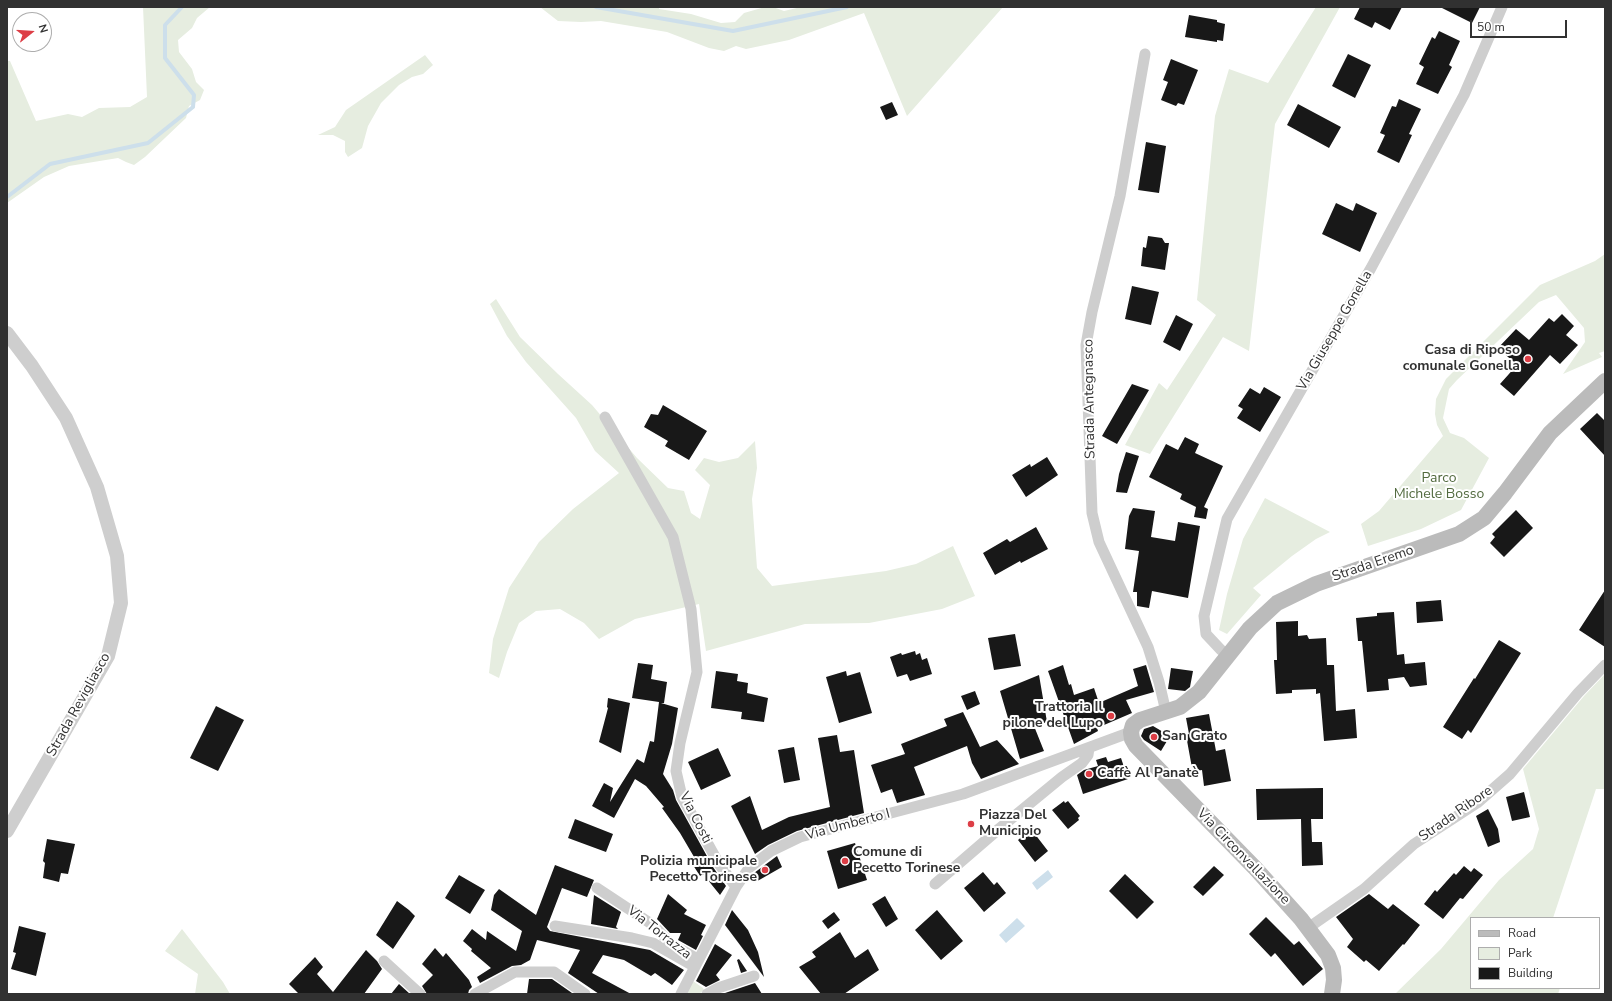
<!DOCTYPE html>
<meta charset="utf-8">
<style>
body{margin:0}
#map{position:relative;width:1612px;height:1001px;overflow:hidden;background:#fff;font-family:"Nunito Sans",sans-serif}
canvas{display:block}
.frame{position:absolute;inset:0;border:8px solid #313131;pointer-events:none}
.legend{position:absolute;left:1470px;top:917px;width:130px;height:72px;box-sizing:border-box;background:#fff;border:1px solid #adadad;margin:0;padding:5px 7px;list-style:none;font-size:12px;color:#313131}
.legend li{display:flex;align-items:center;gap:8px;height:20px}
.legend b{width:20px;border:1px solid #adadad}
.north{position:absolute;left:12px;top:12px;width:40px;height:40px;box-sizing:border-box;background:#fff;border:1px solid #adadad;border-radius:50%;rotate:73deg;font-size:11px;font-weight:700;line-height:16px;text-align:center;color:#313131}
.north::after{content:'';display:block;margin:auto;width:14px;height:18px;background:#dd3e46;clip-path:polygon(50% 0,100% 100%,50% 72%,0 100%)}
.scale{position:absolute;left:1470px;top:20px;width:97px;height:18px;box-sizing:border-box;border:2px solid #313131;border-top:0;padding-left:5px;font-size:12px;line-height:14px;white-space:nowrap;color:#313131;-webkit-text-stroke:3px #fff;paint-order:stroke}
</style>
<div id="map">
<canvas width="1612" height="1001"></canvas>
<div class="frame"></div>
<ul class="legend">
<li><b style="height:5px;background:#bbb"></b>Road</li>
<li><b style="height:11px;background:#e6ede0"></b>Park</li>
<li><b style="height:11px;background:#181818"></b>Building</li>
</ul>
<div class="north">N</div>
<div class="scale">50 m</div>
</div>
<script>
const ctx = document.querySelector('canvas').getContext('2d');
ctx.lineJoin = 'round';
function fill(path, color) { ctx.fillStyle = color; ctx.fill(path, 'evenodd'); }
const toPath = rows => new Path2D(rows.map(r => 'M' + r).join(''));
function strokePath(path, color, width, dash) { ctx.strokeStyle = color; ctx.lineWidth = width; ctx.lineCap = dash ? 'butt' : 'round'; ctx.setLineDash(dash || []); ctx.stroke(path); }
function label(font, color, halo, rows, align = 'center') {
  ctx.font = font + ' "Nunito Sans",sans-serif'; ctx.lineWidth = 4; ctx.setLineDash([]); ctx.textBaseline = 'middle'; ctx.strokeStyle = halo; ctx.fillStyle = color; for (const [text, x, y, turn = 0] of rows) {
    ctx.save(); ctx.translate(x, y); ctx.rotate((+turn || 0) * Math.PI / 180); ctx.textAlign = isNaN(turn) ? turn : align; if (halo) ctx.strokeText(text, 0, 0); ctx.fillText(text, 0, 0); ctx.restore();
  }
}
fill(toPath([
 [143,7,210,7,197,18,192,28,178,40,179,52,192,69,196,82,204,90,200,100,189,106,186,118,145,157,134,165,126,162,118,158,69,166,44,177,7,203,7,61,10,61,36,121,68,114,82,117,99,108,130,107,147,97],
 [540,7,659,7,659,9,691,14,721,23,735,22,744,13,765,7,773,7,784,11,801,7,1003,7,907,116,864,13,789,40,746,49,736,46,724,51,709,48,667,32,601,21,581,22,558,21],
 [1316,7,1340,7,1275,124,1249,351,1223,337,1150,454,1125,445,1159,383,1167,390,1216,315,1197,300,1215,116,1229,69,1268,83],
 [425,55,433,65,423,74,412,77,399,85,381,103,368,126,362,148,348,157,345,152,345,141,333,135,318,135,335,127,346,110],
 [1605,254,1605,351,1599,353,1602,357,1563,374,1585,342,1584,328,1556,295,1539,302,1457,380,1449,389,1443,418,1450,433,1464,438,1489,458,1461,510,1421,529,1368,546,1361,524,1379,511,1443,436,1437,425,1435,414,1436,399,1446,379,1540,285,1595,261],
 [496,299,520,337,558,374,592,405,637,458,668,488,684,491,691,513,700,519,710,485,695,470,704,458,719,462,738,458,755,441,757,468,752,499,757,568,772,586,886,571,916,564,953,546,975,596,942,609,869,623,805,624,706,651,699,604,635,619,599,639,584,623,560,609,536,611,519,623,507,652,499,678,489,673,493,639,509,588,539,542,573,509,619,473,595,451,576,418,526,362,507,336,490,304],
 [1265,498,1330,532,1316,539,1292,556,1253,588,1261,595,1227,634,1219,630,1227,594,1243,539],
 [1605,674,1605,789,1596,789,1553,918,1471,918,1471,988,1560,988,1558,994,1395,994,1441,949,1499,880,1533,849,1539,829,1523,769,1584,696],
 [182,929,223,982,230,994,195,994,198,974,165,951],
 [693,981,703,988,704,990,699,994,687,994]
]), '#e6ede0');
fill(toPath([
 [1048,870,1053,877,1037,890,1032,883],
 [1017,918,1025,926,1006,943,999,935]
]), '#cddfeb');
strokePath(toPath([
 [596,7,733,31,847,7],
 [7,197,50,164,148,143,193,107,194,95,165,58,165,25,182,7]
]), '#cddfeb', 4);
fill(toPath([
 [1360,7,1402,7,1390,30,1375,22,1372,28,1354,19],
 [1440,7,1480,7,1472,23],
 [1189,15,1217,20,1217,22,1225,24,1223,41,1217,40,1217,42,1185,37],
 [1439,31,1460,41,1449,65,1452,67,1438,94,1416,84,1424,67,1419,64,1432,37,1435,39],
 [1348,54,1371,65,1355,98,1332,86],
 [1171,59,1198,70,1184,105,1178,103,1176,106,1161,100,1168,82,1163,80],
 [1399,99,1421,109,1409,134,1412,135,1399,163,1377,152,1385,135,1380,133,1392,106,1396,107],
 [892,102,898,115,886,120,880,107],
 [1298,104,1341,127,1329,148,1287,125],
 [1146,142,1166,146,1159,193,1138,190],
 [1336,203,1353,211,1356,203,1377,213,1360,252,1322,234],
 [1148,236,1162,238,1165,243,1169,243,1165,270,1141,266,1143,247,1146,248],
 [1132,286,1159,292,1151,325,1125,319],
 [1562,314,1574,326,1566,335,1578,345,1560,364,1550,355,1514,396,1500,384,1517,365,1498,348,1516,329,1529,340,1549,318,1554,322],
 [1176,315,1193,324,1180,351,1163,342],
 [1132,384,1149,390,1117,444,1102,436],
 [1264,387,1281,397,1260,432,1237,418,1243,409,1238,406,1250,388,1260,394],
 [663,405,707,431,689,460,665,446,668,441,644,427,651,414,658,415],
 [1597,413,1605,421,1605,456,1580,429],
 [1185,437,1199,444,1195,453,1223,466,1204,507,1208,509,1206,519,1194,517,1196,507,1180,499,1182,494,1149,477,1166,444,1178,450],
 [1126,452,1139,456,1127,493,1116,492,1119,474],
 [1047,457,1058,475,1026,497,1012,475,1030,464,1031,467],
 [1133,508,1155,511,1151,537,1175,541,1178,522,1200,526,1188,598,1152,591,1149,608,1137,606,1137,592,1133,592,1139,551,1125,549,1129,516],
 [1516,510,1533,528,1504,557,1490,543,1495,537,1492,534],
 [1036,527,1048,549,1021,563,1020,561,995,575,983,553,1007,539,1010,542],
 [1605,590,1605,647,1579,630],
 [1441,600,1443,621,1417,623,1416,602],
 [1394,612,1397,655,1404,654,1405,664,1425,662,1427,685,1410,687,1404,677,1388,679,1389,690,1367,692,1362,641,1358,641,1356,618,1377,616,1377,613],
 [1298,621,1298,636,1307,635,1309,639,1326,638,1327,665,1334,665,1336,711,1355,709,1357,738,1324,741,1320,693,1316,694,1316,689,1292,690,1292,693,1276,694,1274,660,1277,660,1276,622],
 [1015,634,1021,666,994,670,988,638],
 [1499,640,1521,653,1471,733,1468,730,1462,739,1443,727,1474,678,1475,679],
 [915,651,916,655,920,653,922,660,927,658,932,674,910,681,907,674,897,677,890,657,901,653,902,655],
 [638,663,653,665,651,679,667,682,664,703,661,703,678,708,672,744,663,774,673,790,676,800,713,867,726,886,720,895,703,874,700,876,693,865,697,862,680,833,662,808,664,807,646,786,635,779,614,818,592,806,604,783,613,788,610,802,637,759,644,763,650,741,654,742,659,702,632,698],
 [1063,665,1069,685,1071,684,1074,695,1094,688,1098,700,1100,699,1101,702,1138,686,1133,669,1146,665,1154,692,1126,700,1132,713,1097,728,1098,731,1074,744,1048,671],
 [1171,668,1193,671,1190,687,1185,691,1168,689],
 [716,671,738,674,737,681,748,683,747,693,768,698,764,722,741,719,742,712,711,708],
 [846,671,847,676,860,672,872,713,839,723,826,677],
 [1039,675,1047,722,1034,726,1044,751,1020,759,1000,691],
 [975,691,980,704,967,710,961,696],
 [608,698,630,703,621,753,599,742,608,708,607,707],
 [216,706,244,720,218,771,190,758],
 [963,712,980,747,997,740,1019,764,981,779,972,763,967,746,914,767,925,795,897,803,892,789,881,793,871,765,905,754,901,744,947,726,944,719],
 [1209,714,1216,751,1225,749,1231,781,1204,786,1202,770,1196,771,1195,768,1192,768,1186,735,1189,734,1186,718],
 [1153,726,1170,736,1161,751,1144,740,1141,736,1144,729],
 [837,735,840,752,854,750,864,813,797,831,768,845,755,854,731,806,750,796,762,830,789,817,830,807,818,738],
 [794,747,800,780,784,783,778,750],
 [718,748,731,776,701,790,688,762],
 [1106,757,1108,762,1121,758,1128,779,1083,794,1077,775,1084,770,1098,766,1096,760],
 [1323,788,1323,819,1311,819,1312,842,1322,842,1323,865,1302,866,1301,819,1257,820,1256,789],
 [1524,792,1530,817,1512,821,1506,797],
 [1064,801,1065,803,1068,801,1080,816,1078,818,1079,820,1068,829,1052,810],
 [1488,809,1498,829,1500,842,1488,847,1476,816],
 [575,819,613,834,606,852,568,838],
 [1031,829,1048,851,1035,862,1018,840],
 [47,839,75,844,68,874,61,873,59,882,43,878,45,863,43,861],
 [855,843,867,880,838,889,827,851],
 [777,856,782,867,754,883,751,878,754,873],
 [555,865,594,880,587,897,562,888,547,927,550,931,650,950,684,970,672,985,655,973,651,976,624,960,603,955,592,973,631,994,599,994,568,973,580,950,537,940,530,960,521,965,512,966,480,983,477,977,491,968,471,951,472,949,463,941,472,929,486,940,487,931,516,951,522,931,491,910,494,895,499,889,536,915],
 [1214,866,1224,875,1203,896,1193,887],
 [1464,866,1471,872,1474,868,1483,875,1463,899,1460,898,1443,919,1424,904,1435,890,1437,892,1454,873,1456,875],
 [983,872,994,885,997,882,1006,893,984,912,964,888],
 [1125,874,1154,902,1137,919,1109,891],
 [459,875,485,890,470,914,445,898],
 [668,894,687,910,684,914,706,925,701,935,703,936,696,950,678,940,681,933,670,933,657,919],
 [1369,894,1388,909,1393,904,1420,925,1404,945,1403,944,1379,971,1366,960,1364,962,1347,947,1353,939,1336,917],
 [594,895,621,912,616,927,618,929,591,924],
 [885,896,898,919,886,927,872,904],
 [397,901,409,910,415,916,393,949,376,935],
 [732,910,748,930,758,952,764,977,725,925],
 [937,910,963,941,941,960,915,930],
 [834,912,840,920,828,929,822,921],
 [1266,917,1294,945,1299,941,1323,969,1303,986,1275,953,1271,957,1249,934],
 [19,926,46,933,36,976,11,969,16,953,13,952],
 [840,932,855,958,868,949,879,970,844,994,821,994,799,967,816,957,812,952],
 [715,944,732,955,716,975,720,980,706,987,696,981],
 [435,948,443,957,446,953,469,980,472,987,469,990,468,994,427,994,422,986,433,975,422,964],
 [366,950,377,961,382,969,364,994,299,994,289,984,315,957,323,967,317,974,333,992],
 [739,959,747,971,741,973,737,960],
 [529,979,552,979,572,993,527,994],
 [755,983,762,994,722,994],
 [399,984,410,994,391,994]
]), '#181818');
strokePath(toPath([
 [1145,54,1120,196,1092,312,1086,345,1092,513,1099,542,1148,647,1159,682,1166,712],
 [605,417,673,537,691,609,697,672,680,743,676,771,682,797,719,864,736,887],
 [1228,654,1221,650,1206,634,1204,616,1227,519,1371,268,1464,95,1502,7],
 [935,884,1000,828,1062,777,1082,763,1088,755,1089,748],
 [555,926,632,938,653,943,690,964,696,963,694,957,671,944,653,925,597,888],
 [1308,928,1364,889,1414,844,1477,803,1510,774,1578,693,1605,665],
 [384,961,420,994],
 [475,994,515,972,554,972,585,994],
 [681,994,736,887,749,868,771,851,800,837,963,794,1131,732],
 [707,994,718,988,754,976]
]), '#cecece', 11);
strokePath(toPath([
 [7,333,32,366,66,418,97,487,117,556,121,603,108,656,7,831]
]), '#cecece', 14);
strokePath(toPath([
 [1332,994,1334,980,1333,968,1328,955,1301,919,1255,868,1136,746,1132,739,1131,732,1133,725,1140,720,1180,707,1199,692,1250,628,1277,603,1316,584,1459,534,1484,518,1505,493,1550,433,1605,381]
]), '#bbb', 16);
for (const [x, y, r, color] of [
 [1528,359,4,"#dd3e46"],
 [1111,716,4,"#dd3e46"],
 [1154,737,4,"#dd3e46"],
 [1089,774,4,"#dd3e46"],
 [971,824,4,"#dd3e46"],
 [845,861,4,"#dd3e46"],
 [765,870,4,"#dd3e46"]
]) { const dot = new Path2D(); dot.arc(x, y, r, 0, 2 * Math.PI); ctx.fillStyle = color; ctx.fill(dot); strokePath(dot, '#fff', 1.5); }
label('14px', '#313131', '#fff', [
 ["Via Giuseppe Gonella",1335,331,-60],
 ["Strada Antegnasco",1090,399,-91],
 ["Strada Eremo",1373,564,-19],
 ["Strada Revigliasco",79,705,-61],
 ["Strada Ribore",1456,814,-35],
 ["Via Costi",695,818,63],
 ["Via Umberto I",848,825,-15],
 ["Via Circonvallazione",1243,857,46],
 ["Via Torrazza",659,933,38]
]);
label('bold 14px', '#313131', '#fff', [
 ["Casa di Riposo",1520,351,"right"],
 ["comunale Gonella",1520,367,"right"],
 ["Trattoria Il",1103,708,"right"],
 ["pilone del Lupo",1103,724,"right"],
 ["San Grato",1162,737],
 ["Caffè Al Panatè",1097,774],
 ["Piazza Del",979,816],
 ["Municipio",979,832],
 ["Comune di",853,853],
 ["Pecetto Torinese",853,869],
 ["Polizia municipale",757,862,"right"],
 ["Pecetto Torinese",757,878,"right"]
], 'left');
label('14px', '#536b40', '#fff', [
 ["Parco",1439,479],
 ["Michele Bosso",1439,495]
]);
</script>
